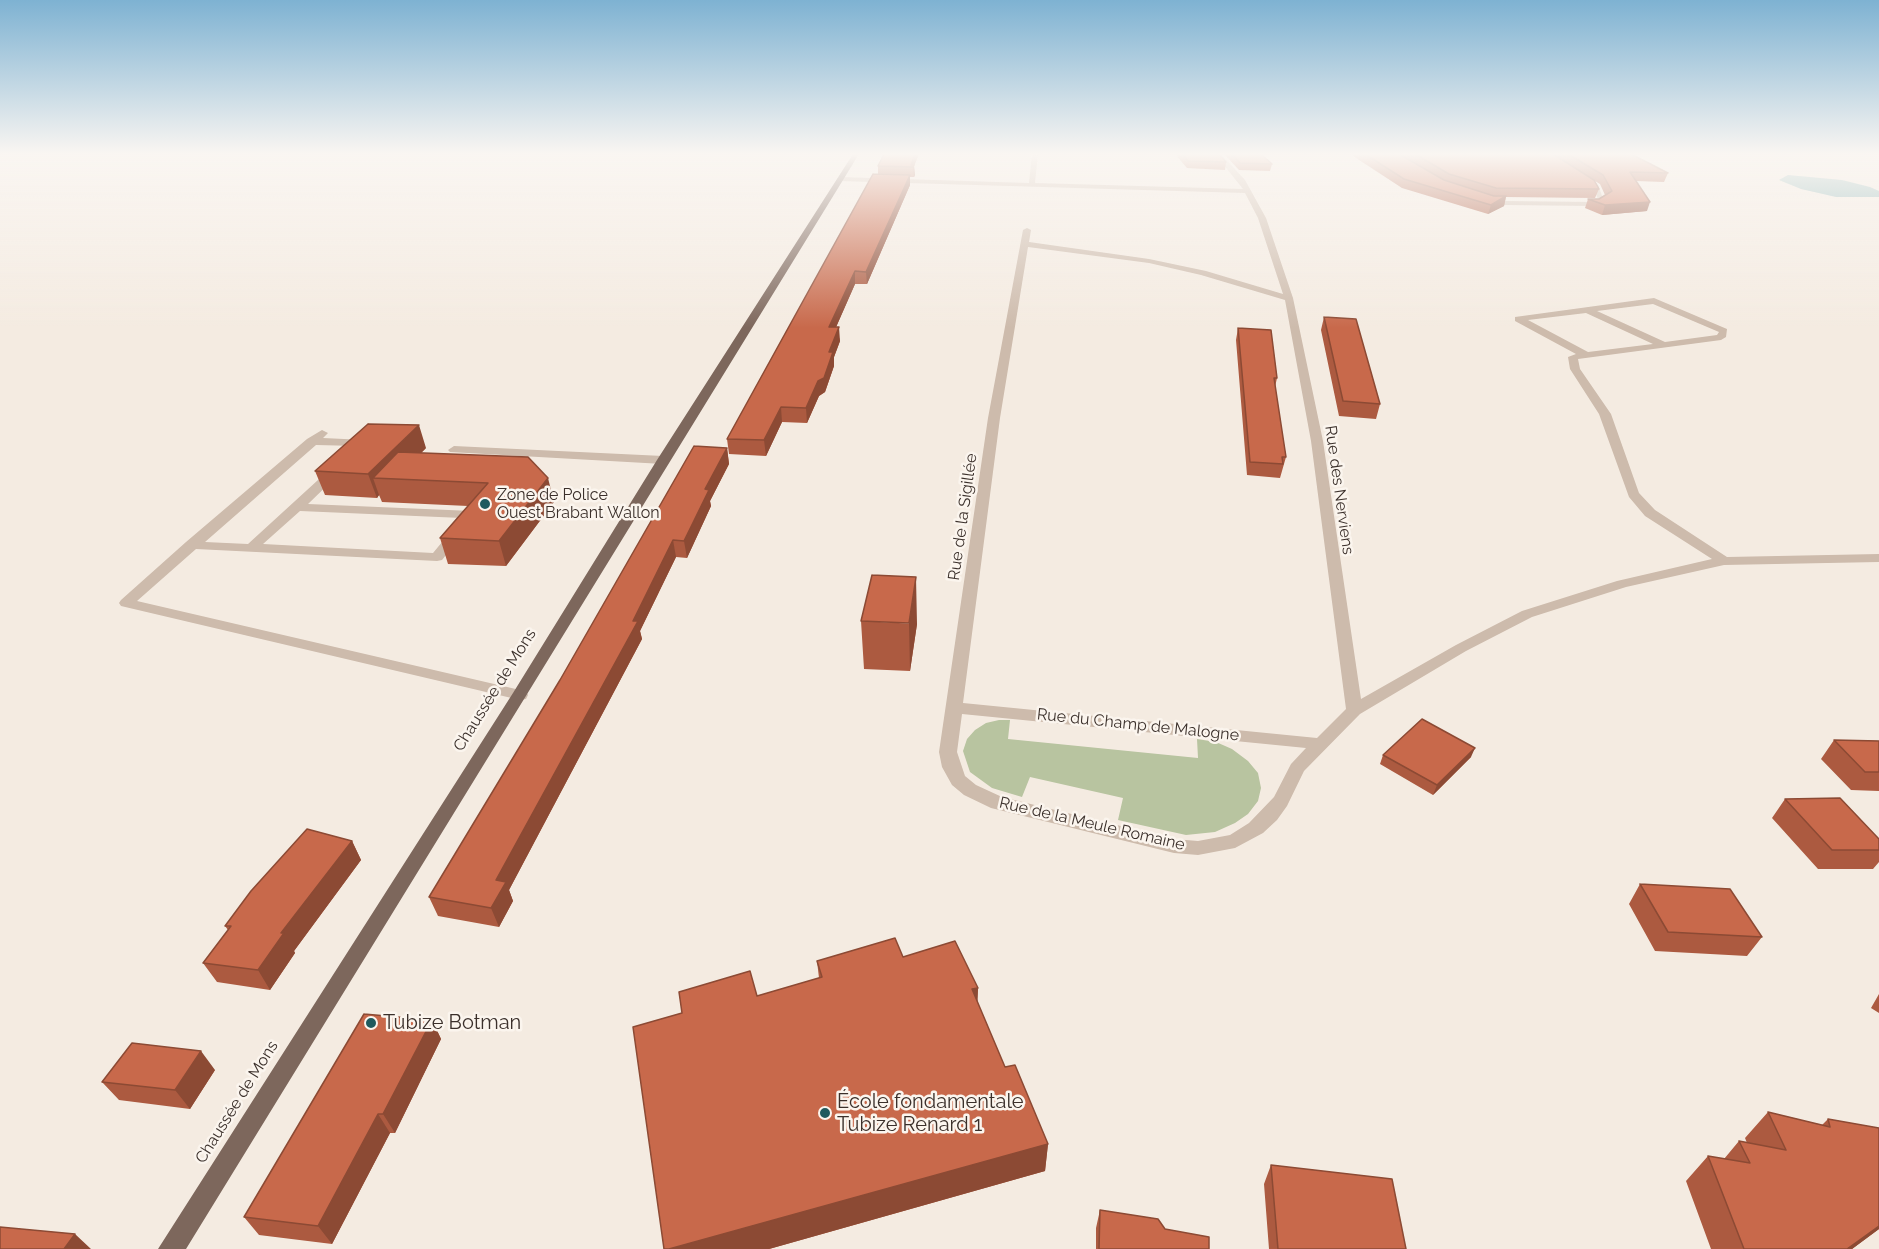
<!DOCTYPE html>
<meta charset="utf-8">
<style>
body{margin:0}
canvas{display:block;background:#f4ebe1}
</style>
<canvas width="1879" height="1249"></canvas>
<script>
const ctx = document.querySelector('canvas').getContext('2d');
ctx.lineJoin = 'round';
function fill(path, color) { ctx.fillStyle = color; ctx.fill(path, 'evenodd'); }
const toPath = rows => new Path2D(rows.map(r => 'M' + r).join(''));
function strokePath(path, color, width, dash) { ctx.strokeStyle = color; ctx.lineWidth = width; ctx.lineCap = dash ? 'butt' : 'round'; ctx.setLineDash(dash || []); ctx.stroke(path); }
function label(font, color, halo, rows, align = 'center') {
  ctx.font = font + ' Raleway,sans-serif'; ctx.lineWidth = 5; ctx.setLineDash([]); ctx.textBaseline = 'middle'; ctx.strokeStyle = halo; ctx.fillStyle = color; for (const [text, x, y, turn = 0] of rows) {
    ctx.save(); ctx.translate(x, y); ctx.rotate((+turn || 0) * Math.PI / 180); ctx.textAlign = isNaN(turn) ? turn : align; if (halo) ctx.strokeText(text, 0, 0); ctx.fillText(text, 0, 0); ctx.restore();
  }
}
fill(toPath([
 [999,720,1010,720,1008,739,1198,758,1197,739,1216,742,1232,749,1248,761,1258,773,1261,788,1258,801,1248,814,1235,823,1215,832,1186,835,1118,820,1123,798,1030,777,1022,797,992,788,970,772,963,751,967,739,975,730,986,723]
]), '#b8c4a0');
fill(toPath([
 [1788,175,1842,180,1870,187,1879,191,1879,197,1836,197,1801,189,1779,180]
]), '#7fb0b2');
fill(toPath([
 [1032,154,1038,154,1035,183,1243,189,1215,154,1221,154,1245,180,1266,218,1293,298,1323,441,1361,699,1456,645,1522,611,1617,581,1712,559,1645,516,1629,497,1599,414,1570,369,1568,357,1576,354,1515,321,1515,317,1654,298,1727,329,1726,337,1721,340,1578,359,1580,369,1611,414,1639,493,1655,510,1727,557,1879,554,1879,562,1724,565,1626,587,1532,617,1466,651,1360,714,1304,771,1287,806,1277,820,1263,833,1235,848,1198,855,1174,853,991,808,964,795,952,785,942,767,939,752,988,418,1023,230,1027,228,1031,230,1029,242,1149,259,1206,271,1283,294,1258,218,1245,193,840,181,837,179,840,177,1029,183,1032,154],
 [1028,247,1149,263,1201,275,1285,300,1311,441,1346,709,1317,738,963,703,1000,418,1028,247],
 [1653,304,1719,332,1717,335,1665,342,1597,311,1653,304],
 [1586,313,1653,344,1588,352,1528,320,1586,313],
 [962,714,1306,748,1291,764,1274,797,1249,823,1230,835,1198,841,1174,839,1002,797,976,785,965,776,957,752,962,714],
 [1585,176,1598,185,1604,201,1595,206,1505,205,1482,198,1485,196,1505,201,1594,202,1598,199,1593,187,1582,178,1585,176],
 [322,430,328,433,323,438,365,440,371,443,362,448,357,446,316,445,205,542,248,544,330,469,334,468,340,472,338,475,308,504,472,511,478,515,442,560,437,561,196,549,137,601,520,690,526,691,528,695,526,699,520,700,121,606,119,603,121,600,186,542,307,439,322,430],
 [300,511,462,518,433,553,263,544,300,511],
 [454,446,663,456,669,460,663,464,450,452,448,450,454,446]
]), '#cdbbac');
fill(toPath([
 [853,154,859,154,186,1249,158,1249,513,693,657,460,853,154]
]), '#7d675c');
fill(toPath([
 [884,154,919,154,914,166,915,175,914,177,910,177,910,185,867,284,855,284,836,327,840,341,834,357,834,366,825,392,819,396,807,423,782,422,766,456,729,454,727,439,878,174,878,166],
 [1175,154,1219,154,1226,162,1225,170,1187,168],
 [1224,154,1261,154,1272,164,1270,171,1239,170],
 [1350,154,1631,154,1668,173,1664,182,1636,181,1647,211,1602,215,1585,208,1588,199,1599,199,1605,195,1600,184,1595,181,1599,189,1595,198,1506,197,1504,206,1488,214,1402,188],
 [1324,317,1380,404,1376,419,1339,416,1321,330],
 [1238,328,1277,378,1275,387,1286,457,1280,478,1247,475,1236,340],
 [426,448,421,453,554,502,506,566,448,564,440,538,468,506,382,502,379,495,377,498,325,495,315,471],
 [727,448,729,464,710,501,711,506,687,558,676,557,640,631,642,639,509,890,513,901,499,927,438,916,429,897],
 [861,621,917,624,910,671,864,669],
 [1834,740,1879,741,1879,791,1851,790,1821,759],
 [1383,755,1471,757,1433,795,1380,764],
 [1785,799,1879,839,1879,862,1873,869,1818,869,1772,818],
 [352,841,361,860,294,951,295,953,270,990,217,982,203,963,228,930,225,926],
 [1640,884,1762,937,1747,956,1655,951,1629,904],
 [903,957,978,988,977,1002,1005,1067,1048,1144,1045,1171,769,1249,664,1249,682,1013,757,996,819,978,817,961],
 [1879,994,1879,1013,1871,1008],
 [432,1020,441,1039,395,1133,390,1133,332,1244,259,1235,244,1217],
 [215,1070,190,1109,119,1100,102,1082],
 [1768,1112,1822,1125,1828,1119,1879,1229,1852,1249,1711,1249,1686,1181,1708,1156,1724,1159,1739,1141,1747,1143,1745,1138],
 [1271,1165,1406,1249,1269,1249,1264,1184],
 [1100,1210,1165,1229,1209,1249,1096,1249,1096,1228]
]), '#ac5a40');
fill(toPath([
 [915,154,919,154,914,166,915,175,914,177,913,167,911,165],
 [910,175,910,185,867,284,866,272],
 [1506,196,1504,206,1488,214,1491,205],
 [1650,202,1647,211,1602,215,1605,205],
 [855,271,855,284,830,341,829,327],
 [839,327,840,341,834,357,834,366,825,392,819,396,807,423,806,408],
 [781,407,782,422,766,456,764,440],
 [419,425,426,448,395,479,373,478,379,495,377,498,368,474],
 [727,448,729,464,710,501,711,506,687,558,684,541,705,489],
 [548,478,554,502,506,566,499,541],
 [673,540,676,557,640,631,642,639,509,890,513,901,499,927,491,908,496,880,633,621],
 [916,577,917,624,910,671,909,623],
 [1475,748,1471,757,1433,795,1437,785],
 [352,841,361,860,294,951,295,953,270,990,258,970,281,933],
 [978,988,977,1016,972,989],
 [432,1020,441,1039,395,1133,383,1114],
 [201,1051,215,1070,190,1109,175,1090],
 [378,1114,390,1133,332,1244,318,1226],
 [1048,1144,1045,1171,769,1249,669,1249],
 [1879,1226,1879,1229,1852,1249,1847,1249],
 [75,1234,91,1249,64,1249]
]), '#8c4a34');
const building = toPath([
 [884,154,915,154,911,165,914,165,913,167,878,166,884,154],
 [1182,154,1219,154,1226,162,1188,161,1182,154],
 [1232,154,1261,154,1272,164,1240,163,1232,154],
 [1365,154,1399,154,1444,180,1494,196,1506,196,1491,205,1404,179,1365,154],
 [1415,154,1553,154,1594,180,1599,189,1496,188,1449,174,1415,154],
 [1568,154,1631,154,1668,173,1630,172,1650,202,1605,205,1588,199,1599,199,1612,191,1603,175,1568,154],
 [873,174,910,175,866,272,855,271,829,327,839,327,829,352,833,352,824,378,818,381,806,408,781,407,764,440,727,439,873,174],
 [1324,317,1356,319,1380,404,1343,401,1324,317],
 [1238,328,1271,330,1277,378,1274,378,1286,457,1282,457,1283,464,1250,462,1238,328],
 [368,424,419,425,368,474,315,471,368,424],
 [694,446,727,448,705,489,709,490,684,541,673,540,633,621,638,621,496,880,506,882,491,908,429,897,560,680,694,446],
 [398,452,528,457,548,478,499,541,440,538,488,483,373,478,398,452],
 [872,575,916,577,909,623,861,621,872,575],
 [1422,719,1475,748,1437,785,1383,755,1422,719],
 [1834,740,1879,741,1879,772,1865,772,1834,740],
 [1840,798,1879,839,1879,850,1832,850,1785,799,1840,798],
 [307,829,352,841,281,933,284,933,258,970,203,963,231,926,225,926,251,891,307,829],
 [1640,884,1730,889,1762,937,1668,932,1640,884],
 [895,938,903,957,955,941,978,988,972,989,1005,1067,1015,1065,1048,1144,669,1249,664,1249,633,1027,682,1013,679,992,750,971,757,996,822,977,817,961,895,938],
 [364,1014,432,1020,383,1114,378,1114,318,1226,244,1217,364,1014],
 [132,1043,201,1051,175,1090,102,1082,132,1043],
 [1768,1112,1830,1127,1828,1119,1879,1128,1879,1226,1847,1249,1744,1249,1708,1156,1750,1163,1739,1141,1786,1150,1768,1112],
 [1271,1165,1392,1179,1406,1249,1278,1249,1271,1165],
 [1100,1210,1158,1219,1165,1229,1209,1237,1209,1249,1099,1249,1100,1210],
 [0,1227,75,1234,64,1249,0,1249,0,1227]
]);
fill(building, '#c8694b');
strokePath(building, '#8c4a34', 1.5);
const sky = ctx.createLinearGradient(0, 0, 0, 328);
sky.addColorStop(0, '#7eb2d2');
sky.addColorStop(0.47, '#faf6f2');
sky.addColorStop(1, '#faf6f200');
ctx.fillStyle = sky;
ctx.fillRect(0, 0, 1879, 328);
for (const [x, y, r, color] of [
 [485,504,6,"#1f5a5e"],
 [371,1023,6,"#1f5a5e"],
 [825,1113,6,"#1f5a5e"]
]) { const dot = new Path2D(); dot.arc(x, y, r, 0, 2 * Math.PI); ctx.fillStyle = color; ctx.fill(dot); strokePath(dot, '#fbf5ee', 2); }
label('16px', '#3b302b', '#fbf5ee', [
 ["Rue des Nerviens",1339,490,82],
 ["Rue de la Sigillée",963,517,-82],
 ["Chaussée de Mons",495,690,-58],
 ["Rue du Champ de Malogne",1138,725,6],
 ["Rue de la Meule Romaine",1092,824,13],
 ["Chaussée de Mons",237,1102,-58]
]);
label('16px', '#3b302b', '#fbf5ee', [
 ["Zone de Police",497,495],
 ["Ouest Brabant Wallon",497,513]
], 'left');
label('20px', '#3b302b', '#fbf5ee', [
 ["Tubize Botman",383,1023],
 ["École fondamentale",837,1102],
 ["Tubize Renard 1",837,1125]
], 'left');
</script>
